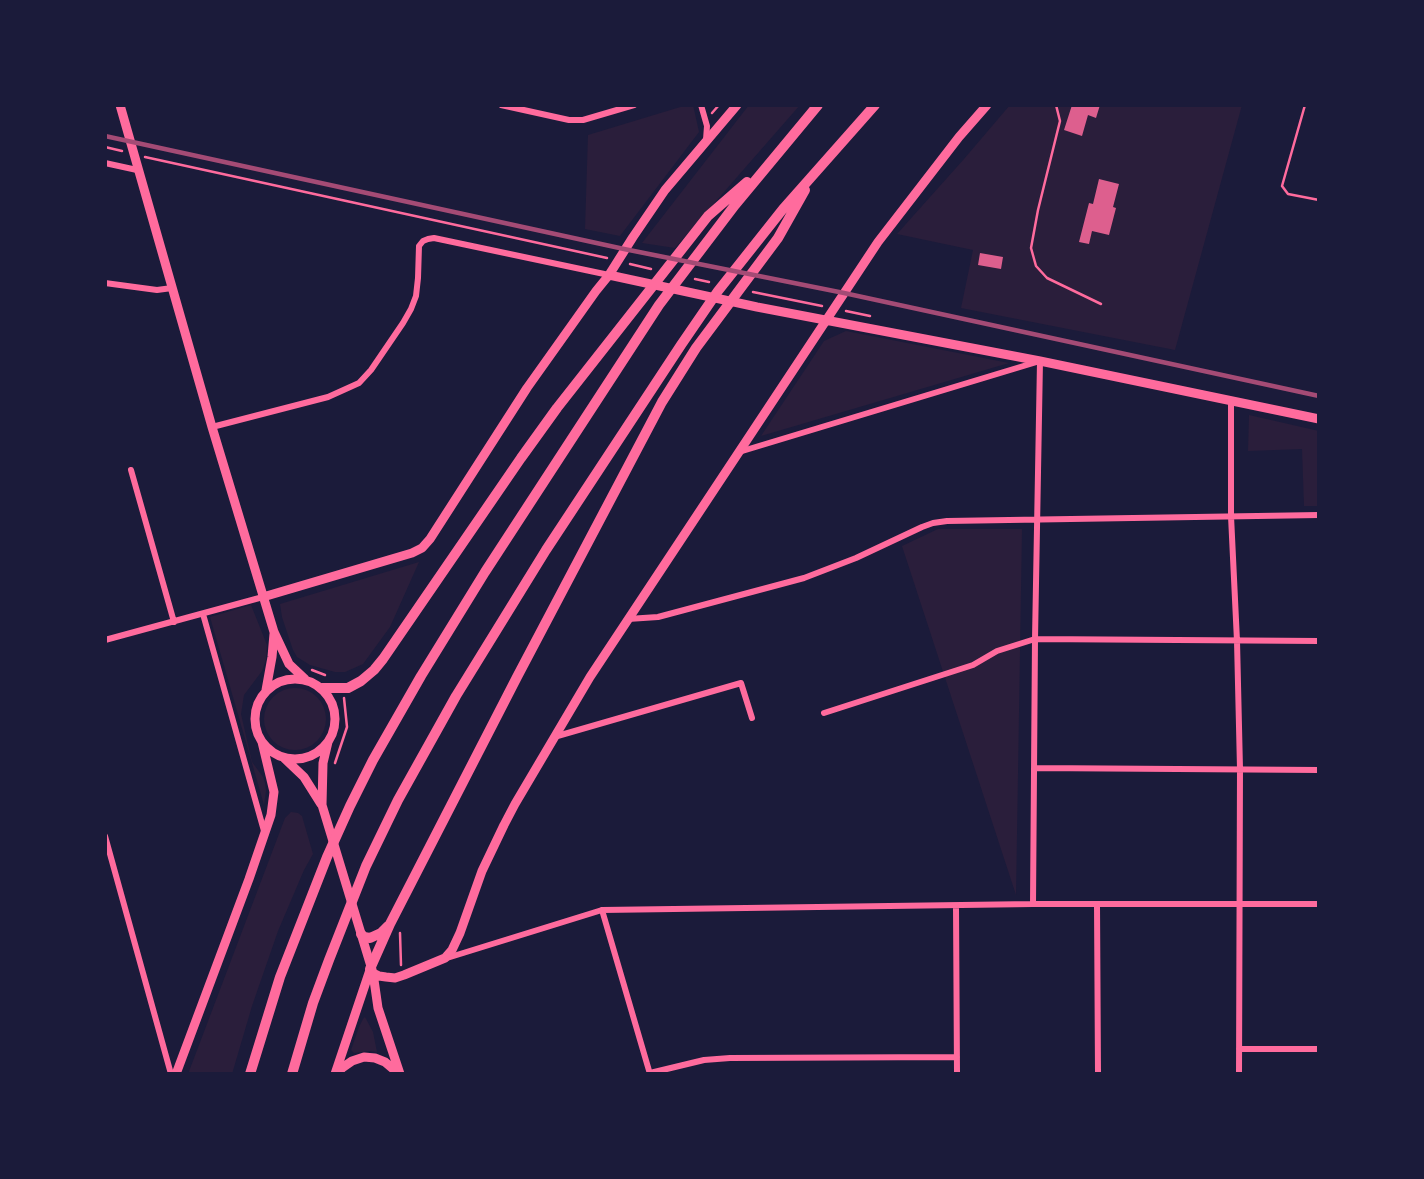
<!DOCTYPE html>
<style>
body{margin:0}
#map{position:relative;width:1424px;height:1179px;overflow:hidden;background:#1b1b3a;font-family:"Alegreya Sans",sans-serif}
canvas{display:block}
.frame{position:absolute;inset:0;border:107px solid #1b1b3a;pointer-events:none}
</style>
<div id="map">
<canvas width="1424" height="1179"></canvas>
<div class="frame"></div>
</div>
<script>
const ctx = document.querySelector('canvas').getContext('2d');
ctx.lineJoin = 'round';
function fill(path, color) { ctx.fillStyle = color; ctx.fill(path, 'evenodd'); }
const toPath = rows => new Path2D(rows.map(r => 'M' + r).join(''));
function strokePath(path, color, width, dash) { ctx.strokeStyle = color; ctx.lineWidth = width; ctx.lineCap = dash ? 'butt' : 'round'; ctx.setLineDash(dash || []); ctx.stroke(path); }
fill(toPath([
 [687,105,693,105,699,132,620,236,585,229,588,135],
 [749,105,800,105,675,248,642,243],
 [1010,105,1242,105,1175,350,961,308,973,250,897,234,964,159],
 [846,331,1009,363,761,436,824,341],
 [1249,415,1319,431,1319,506,1304,506,1302,449,1248,451],
 [938,529,1022,529,1016,895,902,546],
 [419,562,390,627,363,664,345,672,335,672,310,665,297,657,293,650,282,617,280,604],
 [251,605,267,645,266,660,262,671,244,695,241,714,252,762,263,777,265,783,266,791,264,805,210,617],
 '264 719a31 31 0 1 1 62 0a31 31 0 1 1-62 0Z',
 [291,812,298,813,302,816,313,854,304,870,278,931,252,1006,232,1074,188,1074,285,818],
 [365,1017,373,1032,377,1052,369,1051,354,1053,351,1050,359,1027,363,1019]
]), '#2a1e3b');
fill(toPath([
 [1072,105,1100,105,1096,118,1088,115,1082,136,1064,130],
 [1099,179,1119,184,1113,207,1116,208,1109,235,1092,231,1089,244,1079,242,1089,203,1093,204],
 [980,253,1003,257,1001,269,978,265]
]), '#dd5f8e');
strokePath(toPath([
 [1305,105,1282,186,1288,194,1319,200],
 [712,113,719,105],
 [105,147,122,151],
 [145,157,607,258],
 [630,264,651,269],
 [695,279,709,282],
 [753,292,822,306],
 [846,311,870,316],
 [312,670,325,675],
 [335,763,347,727,344,698],
 [400,933,401,965]
]), '#ff6b9d', 2.5);
strokePath(toPath([
 [1056,105,1060,121,1038,210,1031,248,1036,266,1047,278,1101,304]
]), '#ff6b9d', 2.5);
strokePath(toPath([
 [501,105,569,120,583,120,634,105],
 [701,105,707,126,706,140],
 [105,163,137,170],
 [105,283,157,290,172,288],
 [1231,400,1231,516,1237,641,1240,769,1239,1074],
 [212,427,328,397,359,383,371,370,403,323,411,309,416,296,418,278,419,246,423,241,428,239,434,238,609,275],
 [739,452,1040,361,1035,639,1033,904],
 [131,470,174,622],
 [203,614,264,831],
 [628,619,658,617,804,578,856,558,922,527,933,523,947,521,1319,515],
 [105,640,263,597],
 [824,713,973,665,997,651,1035,639,1319,641],
 [554,737,741,683,752,718],
 [1035,768,1319,770],
 [105,836,171,1074],
 [1097,904,1098,1074],
 [956,906,957,1074],
 [602,910,650,1074],
 [447,958,602,910,1033,904,1319,904],
 [1239,1049,1319,1049],
 [650,1073,704,1060,730,1058,957,1057]
]), '#ff6b9d', 6);
strokePath(toPath([
 [120,105,212,427,274,632,289,664,305,679],
 [609,275,757,307,1040,361,1319,419],
 [263,597,412,553,422,548,430,539,527,388,596,291,609,275,633,237,665,190,737,105],
 '255 719a40 40 0 1 1 80 0a40 40 0 1 1-80 0Z',
 [266,690,272,657,274,634],
 [328,742,323,763,322,805,373,973,378,1008,400,1074],
 [284,758,304,777,321,804],
 [373,973,379,976,386,977,395,978,404,975,445,958,452,950,460,933,482,871,504,825,515,804,590,677,878,242,959,137,987,105],
 [176,1074,249,879,271,815,274,792,262,742],
 [335,1074,370,970],
 [337,1074,342,1068,352,1061,364,1057,375,1058,385,1062,398,1073]
]), '#ff6b9d', 9);
strokePath(toPath([
 [322,688,348,688,361,681,374,670,383,659,521,458,557,408,708,216,747,182],
 [361,934,364,937,370,938,381,933,388,926],
 [370,969,390,924,517,677,662,402,696,348,778,238,805,190],
 [250,1074,280,977,327,857,350,806,373,760,421,676,485,572,659,305,735,205,818,105],
 [292,1074,313,1003,329,960,366,866,398,800,456,696,546,550,681,345,718,291,783,209,875,105]
]), '#ff6b9d', 10);
strokePath(toPath([
 [105,136,624,249,844,293,1319,396]
]), '#a44b75', 4.5);
</script>
